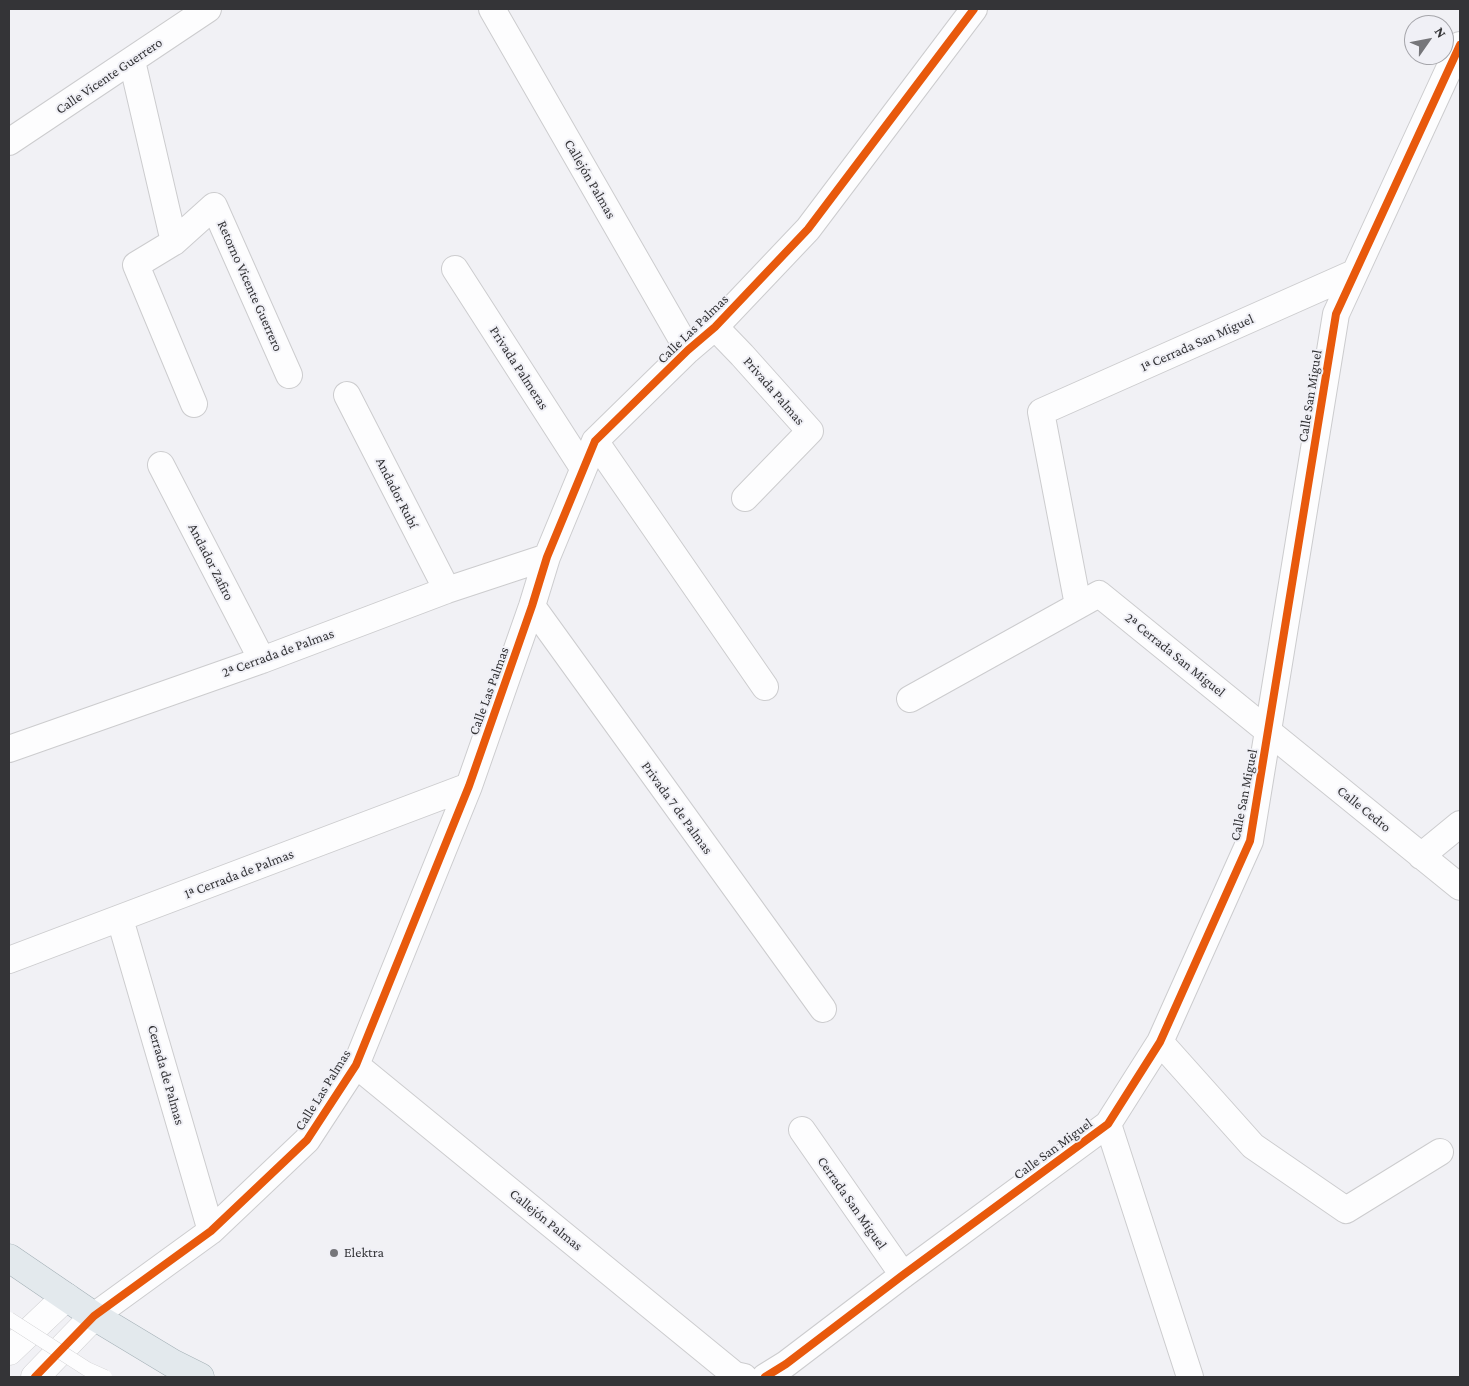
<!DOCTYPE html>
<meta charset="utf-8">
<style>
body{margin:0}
#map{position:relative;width:1469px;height:1386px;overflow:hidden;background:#f1f1f5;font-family:"Crimson Pro",serif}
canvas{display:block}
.frame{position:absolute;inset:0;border:10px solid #343437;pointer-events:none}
.north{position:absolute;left:1404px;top:15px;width:50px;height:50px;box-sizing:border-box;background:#f0f0f6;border:1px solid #a5a5aa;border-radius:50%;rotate:57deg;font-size:14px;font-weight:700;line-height:20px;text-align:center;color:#343437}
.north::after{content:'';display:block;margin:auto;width:18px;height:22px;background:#76767a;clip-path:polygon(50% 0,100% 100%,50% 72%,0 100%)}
</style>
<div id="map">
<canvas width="1469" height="1386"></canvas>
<div class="frame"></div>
<div class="north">N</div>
</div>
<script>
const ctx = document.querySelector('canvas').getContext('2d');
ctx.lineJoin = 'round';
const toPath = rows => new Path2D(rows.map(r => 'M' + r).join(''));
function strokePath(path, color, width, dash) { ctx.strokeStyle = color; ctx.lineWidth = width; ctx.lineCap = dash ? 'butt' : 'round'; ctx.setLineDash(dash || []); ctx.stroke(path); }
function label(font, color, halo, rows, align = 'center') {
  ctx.font = font + ' "Crimson Pro",serif'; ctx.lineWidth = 4; ctx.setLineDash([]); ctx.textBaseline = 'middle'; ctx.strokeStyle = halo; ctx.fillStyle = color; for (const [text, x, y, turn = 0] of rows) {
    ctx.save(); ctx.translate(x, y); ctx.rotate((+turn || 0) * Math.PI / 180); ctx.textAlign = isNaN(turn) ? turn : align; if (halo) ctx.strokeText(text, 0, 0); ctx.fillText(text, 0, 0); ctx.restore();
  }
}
const minor = toPath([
 [492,9,688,350],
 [132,61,174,242],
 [9,142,208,9],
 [455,269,583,468],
 [715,327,742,355,810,431,745,498],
 [347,395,447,590],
 [194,404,136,265,174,242,214,206,289,375],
 [595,441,765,687],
 [161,465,262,660],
 [1078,605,1041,412,1354,273],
 [532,606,823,1009],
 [910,699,1099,594,1460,887],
 [9,749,262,660,447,590,547,557],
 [1421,856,1460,824],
 [120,919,211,1231],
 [9,960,469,786],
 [1160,1042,1253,1146,1346,1210,1440,1152],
 [356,1065,735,1375,744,1377],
 [1108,1124,1190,1377],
 [802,1130,903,1275],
 [94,1316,211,1231,307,1140,356,1065,469,786,532,606,547,557,595,441,688,350,715,327,808,229,974,9],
 [765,1377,786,1364,903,1275,1108,1124,1160,1042,1250,841,1336,314,1460,45]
]);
const tertiary = toPath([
 [9,1351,66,1297],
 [35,1377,94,1316]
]);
const primary = toPath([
 [9,1258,94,1316,172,1363,200,1377]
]);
strokePath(minor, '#ccccce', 28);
strokePath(tertiary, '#ccccce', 29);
strokePath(primary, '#a4b0b6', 29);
strokePath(minor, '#fdfdfe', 26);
strokePath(tertiary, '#fdfdfe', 28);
strokePath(primary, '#e3e9ed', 28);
const serviceBridge = toPath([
 [9,1319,87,1369,105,1377]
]);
strokePath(serviceBridge, '#ccccce', 15, []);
strokePath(serviceBridge, '#fdfdfe', 14);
strokePath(toPath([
 [35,1377,94,1316,211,1231,307,1140,356,1065,469,786,532,606,547,557,595,441,688,350,715,327,808,229,974,9],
 [765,1377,786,1364,903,1275,1108,1124,1160,1042,1250,841,1336,314,1460,45]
]), '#e8590c', 8);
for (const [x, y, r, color] of [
 [334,1253,5,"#76767a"]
]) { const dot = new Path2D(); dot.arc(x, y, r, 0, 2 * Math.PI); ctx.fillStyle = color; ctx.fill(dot); strokePath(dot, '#f0f0f6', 2); }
label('14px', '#343437', '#f0f0f6', [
 ["Calle Vicente Guerrero",109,76,-34],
 ["Callejón Palmas",590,179,60],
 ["Retorno Vicente Guerrero",250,286,66],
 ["Calle Las Palmas",693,329,-44],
 ["1ª Cerrada San Miguel",1197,343,-24],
 ["Privada Palmeras",519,368,57],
 ["Privada Palmas",774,391,49],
 ["Calle San Miguel",1310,396,-81],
 ["Andador Rubí",397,493,63],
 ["Andador Zafiro",211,562,63],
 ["2ª Cerrada de Palmas",278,653,-20],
 ["2ª Cerrada San Miguel",1175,655,39],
 ["Calle Las Palmas",489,691,-70],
 ["Calle San Miguel",1244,795,-79],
 ["Privada 7 de Palmas",677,808,54],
 ["Calle Cedro",1364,809,39],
 ["1ª Cerrada de Palmas",239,874,-21],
 ["Cerrada de Palmas",166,1075,74],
 ["Calle Las Palmas",323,1090,-58],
 ["Calle San Miguel",1053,1149,-36],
 ["Cerrada San Miguel",852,1203,55],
 ["Callejón Palmas",546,1220,39]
]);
label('14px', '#343437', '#f0f0f6', [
 ["Elektra",344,1253]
], 'left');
</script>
